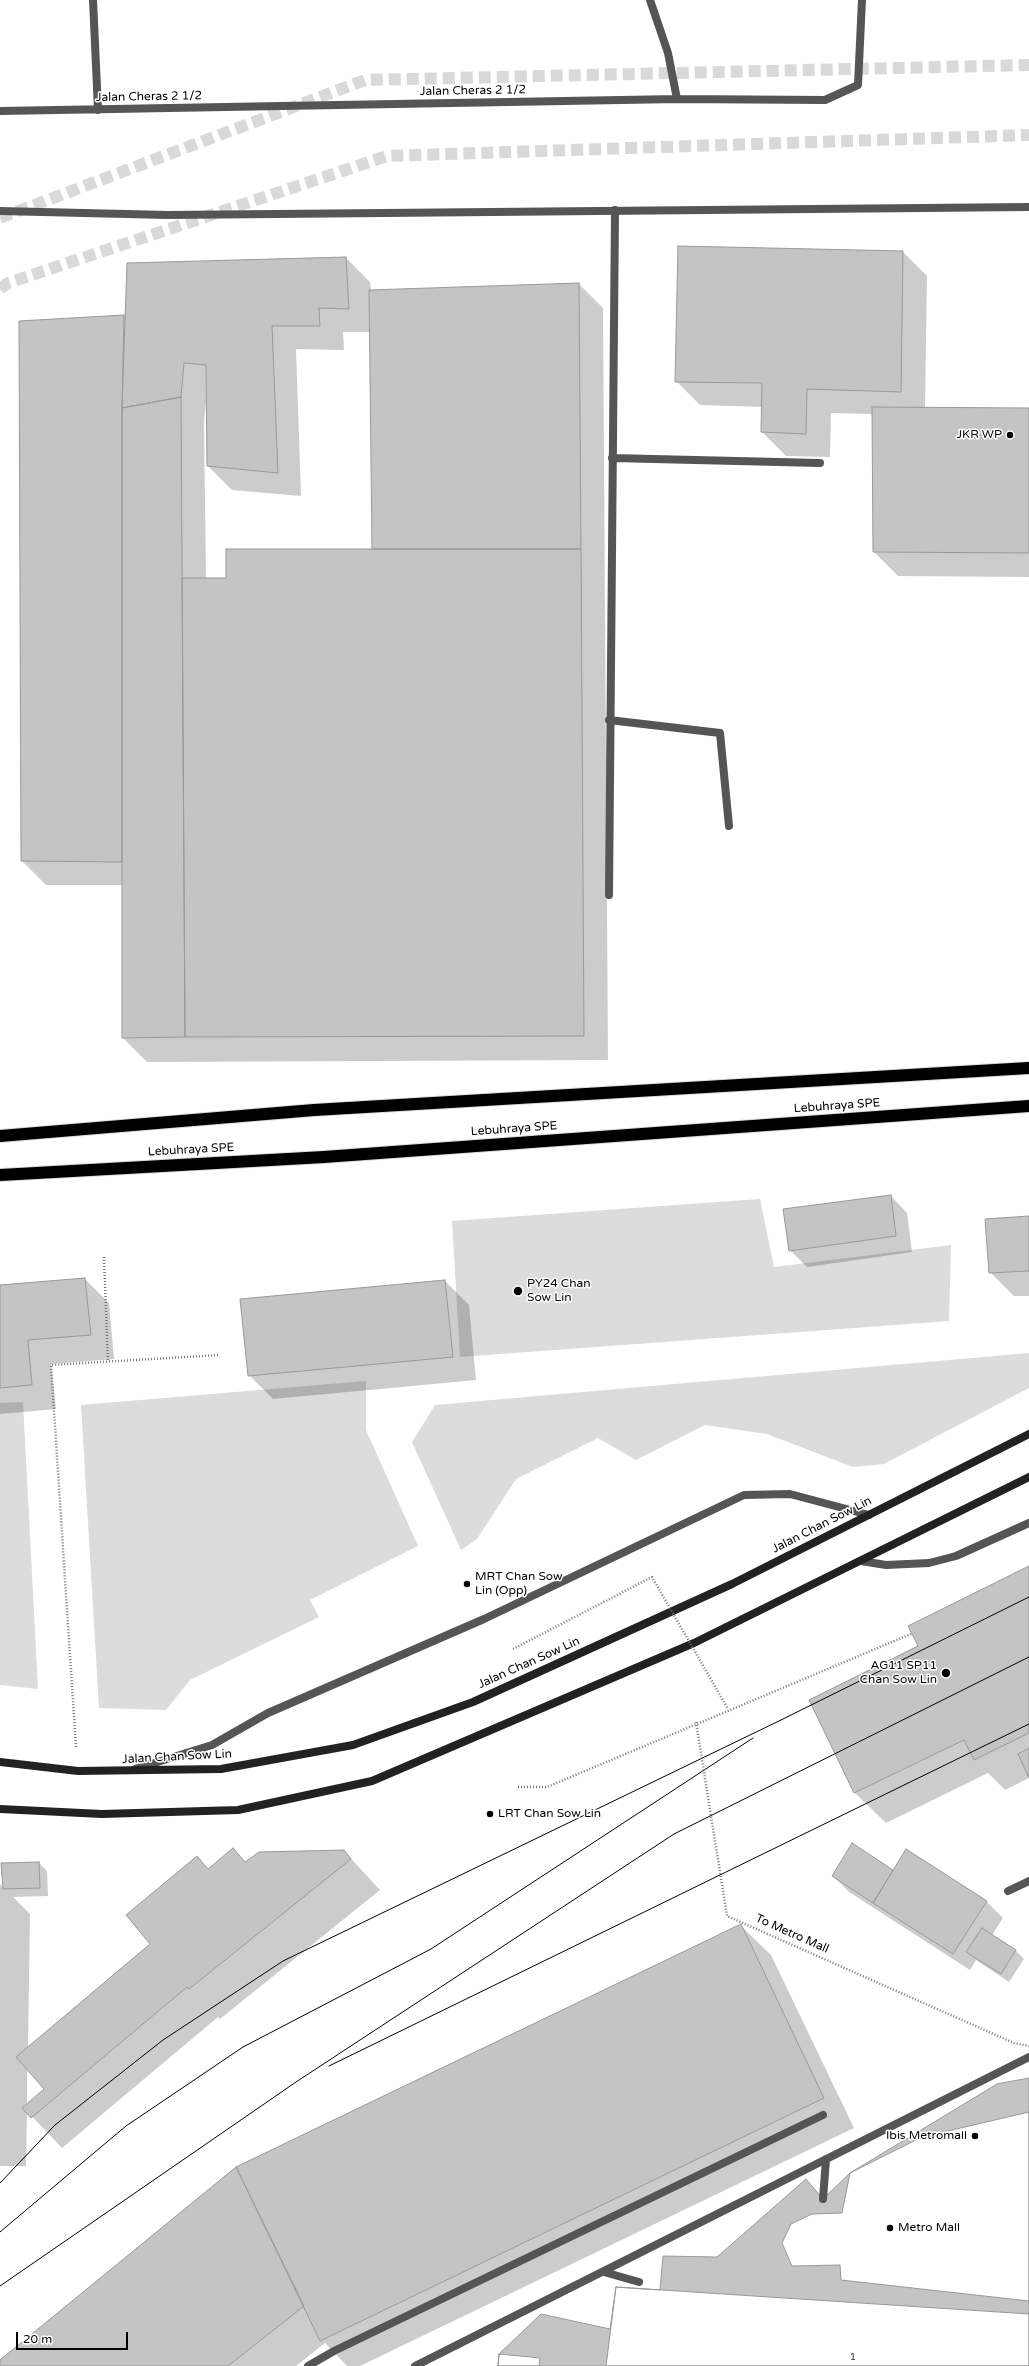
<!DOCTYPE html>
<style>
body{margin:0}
#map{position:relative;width:1029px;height:2366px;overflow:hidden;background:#fff;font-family:"Varela Round",sans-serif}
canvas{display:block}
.scale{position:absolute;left:16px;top:2332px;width:112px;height:18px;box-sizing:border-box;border:2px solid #000;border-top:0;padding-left:5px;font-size:12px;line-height:14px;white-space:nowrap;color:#000;-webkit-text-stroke:3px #fff;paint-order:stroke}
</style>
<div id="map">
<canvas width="1029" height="2366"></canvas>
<div class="scale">20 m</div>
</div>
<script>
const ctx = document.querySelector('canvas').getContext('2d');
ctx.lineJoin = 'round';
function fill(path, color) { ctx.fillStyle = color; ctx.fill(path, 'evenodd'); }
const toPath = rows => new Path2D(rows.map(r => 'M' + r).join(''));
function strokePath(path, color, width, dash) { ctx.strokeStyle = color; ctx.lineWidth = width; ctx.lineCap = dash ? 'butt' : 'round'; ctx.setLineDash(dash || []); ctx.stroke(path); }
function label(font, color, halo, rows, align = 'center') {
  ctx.font = font + ' "Varela Round",sans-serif'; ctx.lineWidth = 3; ctx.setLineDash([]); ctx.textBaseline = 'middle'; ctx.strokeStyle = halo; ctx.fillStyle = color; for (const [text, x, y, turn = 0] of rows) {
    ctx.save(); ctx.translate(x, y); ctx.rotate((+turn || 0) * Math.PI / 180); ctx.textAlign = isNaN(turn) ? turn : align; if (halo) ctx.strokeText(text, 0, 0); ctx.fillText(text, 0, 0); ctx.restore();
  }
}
fill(toPath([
 [760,1199,774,1267,951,1245,949,1321,460,1357,452,1221],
 [1029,1353,1029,1388,884,1464,853,1467,767,1434,705,1425,636,1460,598,1438,516,1479,477,1539,461,1550,412,1442,435,1405],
 [366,1381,366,1430,418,1546,310,1600,319,1617,190,1680,166,1710,99,1708,81,1405],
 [23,1402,38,1689,0,1685,0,1403]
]), '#dcdcdc');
fill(toPath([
 [679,247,903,252,927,276,925,408,1029,409,1029,577,898,576,874,552,873,414,831,413,830,457,786,456,762,432,763,407,700,405,676,381],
 [346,258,370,282,371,291,579,284,603,308,608,1060,147,1062,123,1038,123,885,46,885,22,861,20,322,125,316],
 [343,332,370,332,373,550,227,579,206,579,204,422,206,402,208,466,232,490,301,496,296,349,344,350],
 [891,1196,907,1213,912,1252,807,1267,790,1250],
 [1029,1217,1029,1296,1014,1296,990,1272],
 [85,1279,109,1303,114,1359,51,1364,56,1409,0,1414,0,1286],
 [445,1281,469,1305,476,1380,273,1399,249,1375],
 [1029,1568,1029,1778,1005,1790,988,1773,886,1823,855,1793,810,1700,919,1647],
 [853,1845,894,1871,907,1850,987,1902,1003,1918,992,1935,1016,1951,1024,1959,1009,1982,976,1960,970,1970,849,1892,833,1876],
 [344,1851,380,1890,220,2019,218,2017,62,2148,27,2111,26,2166,0,2166,0,1884,4,1888,39,1863,47,1871,48,1896,13,1897,30,1914,28,2048,151,1944,197,1857,209,1870],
 [27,2069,45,2089,27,2105],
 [740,1925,771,1955,854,2128,360,2366,347,2366,325,2343,296,2366,0,2366,0,2361]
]), '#0003');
const building = toPath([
 [678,246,903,251,901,392,807,389,806,434,761,432,762,383,675,382,678,246],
 [346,257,349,309,319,308,320,326,272,326,278,473,207,466,206,365,184,363,181,397,122,408,127,263,346,257],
 [579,283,581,549,372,549,369,290,579,283],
 [124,315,122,408,122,862,21,861,19,321,124,315],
 [181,397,185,1037,122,1038,122,408,181,397],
 [872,407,1029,408,1029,553,873,552,872,407],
 [226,549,581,549,584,1036,185,1037,182,578,226,578,226,549],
 [891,1195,896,1236,789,1251,783,1209,891,1195],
 [1029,1216,1029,1271,989,1273,985,1219,1029,1216],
 [85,1278,91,1335,28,1340,32,1385,0,1388,0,1285,85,1278],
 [445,1280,453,1357,248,1376,240,1299,445,1280],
 [1029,1566,1029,1733,974,1760,964,1740,854,1793,809,1700,918,1646,908,1626,1029,1566],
 [1029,1748,1029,1778,1018,1754,1029,1748],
 [852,1843,893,1870,873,1903,832,1876,852,1843],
 [233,1848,245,1862,259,1852,344,1850,351,1859,189,1989,187,1987,31,2118,22,2108,44,2089,16,2057,150,1944,126,1915,197,1856,208,1869,233,1848],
 [906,1849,987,1901,953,1954,873,1903,906,1849],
 [39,1862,40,1888,3,1889,1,1863,39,1862],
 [741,1924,824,2098,320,2341,236,2167,741,1924],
 [982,1928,1016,1950,1001,1974,966,1952,982,1928],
 [1029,2078,1029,2366,498,2366,499,2354,541,2314,610,2329,616,2287,660,2290,663,2256,717,2257,806,2179,823,2199,850,2173,997,2084,1029,2078],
 [1029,2112,1029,2301,841,2280,840,2265,792,2266,782,2243,791,2224,812,2214,842,2213,850,2173,922,2137,1029,2112],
 [236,2167,304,2306,228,2366,0,2366,0,2360,236,2167],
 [616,2287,1029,2314,1029,2366,606,2366,616,2287],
 [499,2354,540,2358,539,2366,498,2366,499,2354]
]);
fill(building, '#c4c4c4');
strokePath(building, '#999', 1);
strokePath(toPath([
 [0,218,365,80,1029,65],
 [0,289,8,283,387,156,1029,135]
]), '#d9d9d9', 12, [12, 6]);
const highway = toPath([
 [0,1136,314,1110,1029,1068],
 [0,1175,324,1157,1029,1106]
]);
strokePath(highway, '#dbdbdb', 14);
strokePath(toPath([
 [104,1257,108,1362],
 [76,1747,51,1365,219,1355],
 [518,1787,547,1787,911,1634]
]), '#777', 2.5, [1, 2]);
strokePath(toPath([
 [93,0,98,110],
 [650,0,668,53,677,99],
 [0,111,677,99,825,100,858,85,862,0],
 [612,458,820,463],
 [609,720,720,733,729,826],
 [609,895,615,210],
 [861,1561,886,1565,929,1563,956,1556,1029,1523],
 [135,1769,212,1745,268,1713,484,1619,744,1495,790,1494,869,1515],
 [1008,1891,1029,1881],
 [823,2199,826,2159],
 [604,2272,639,2282],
 [308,2366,334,2351,823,2115],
 [415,2366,1029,2057]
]), '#555', 8);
strokePath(toPath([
 [0,211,168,215,1029,207]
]), '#555', 8);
strokePath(toPath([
 [0,1762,78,1771,221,1769,353,1745,473,1702,732,1584,1029,1434],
 [0,1809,102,1814,238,1810,372,1781,694,1643,1029,1477]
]), '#222', 8);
strokePath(highway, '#000', 12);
strokePath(toPath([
 [329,2066,1029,1724],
 [0,2183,55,2125,163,2040,283,1961,783,1719,1029,1597],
 [0,2232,126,2126,243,2047,431,1949,753,1738],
 [0,2286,296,2082,674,1834,1029,1657]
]), '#000', 1);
strokePath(toPath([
 [513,1649,652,1577,728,1709],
 [696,1722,727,1916,1014,2043,1029,2046]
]), '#777', 2.5, [1, 2]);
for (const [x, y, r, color] of [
 [1010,435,4,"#000"],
 [518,1291,5,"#000"],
 [467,1584,4,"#000"],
 [946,1673,5,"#000"],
 [490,1814,4,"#000"],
 [975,2136,4,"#000"],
 [890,2228,4,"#000"]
]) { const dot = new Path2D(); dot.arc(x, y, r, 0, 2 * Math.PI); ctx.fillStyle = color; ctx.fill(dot); strokePath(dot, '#fff', 1.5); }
label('10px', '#313131', null, [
 ["1",853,2357]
]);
label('12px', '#000', '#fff', [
 ["Jalan Cheras 2 1/2",473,91,-1],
 ["Jalan Cheras 2 1/2",149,97,-1],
 ["Lebuhraya SPE",837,1106,-4],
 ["Lebuhraya SPE",514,1129,-4],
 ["Lebuhraya SPE",191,1150,-3],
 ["Jalan Chan Sow Lin",822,1525,-27],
 ["Jalan Chan Sow Lin",529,1663,-24],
 ["Jalan Chan Sow Lin",177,1757,-3],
 ["To Metro Mall",792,1934,24]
]);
label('12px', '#000', '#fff', [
 ["JKR WP",1002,435,"right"],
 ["PY24 Chan",527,1284],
 ["Sow Lin",527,1298],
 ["MRT Chan Sow",475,1577],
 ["Lin (Opp)",475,1591],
 ["AG11 SP11",937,1666,"right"],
 ["Chan Sow Lin",937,1680,"right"],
 ["LRT Chan Sow Lin",498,1814],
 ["Ibis Metromall",967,2136,"right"],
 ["Metro Mall",898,2228]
], 'left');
</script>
